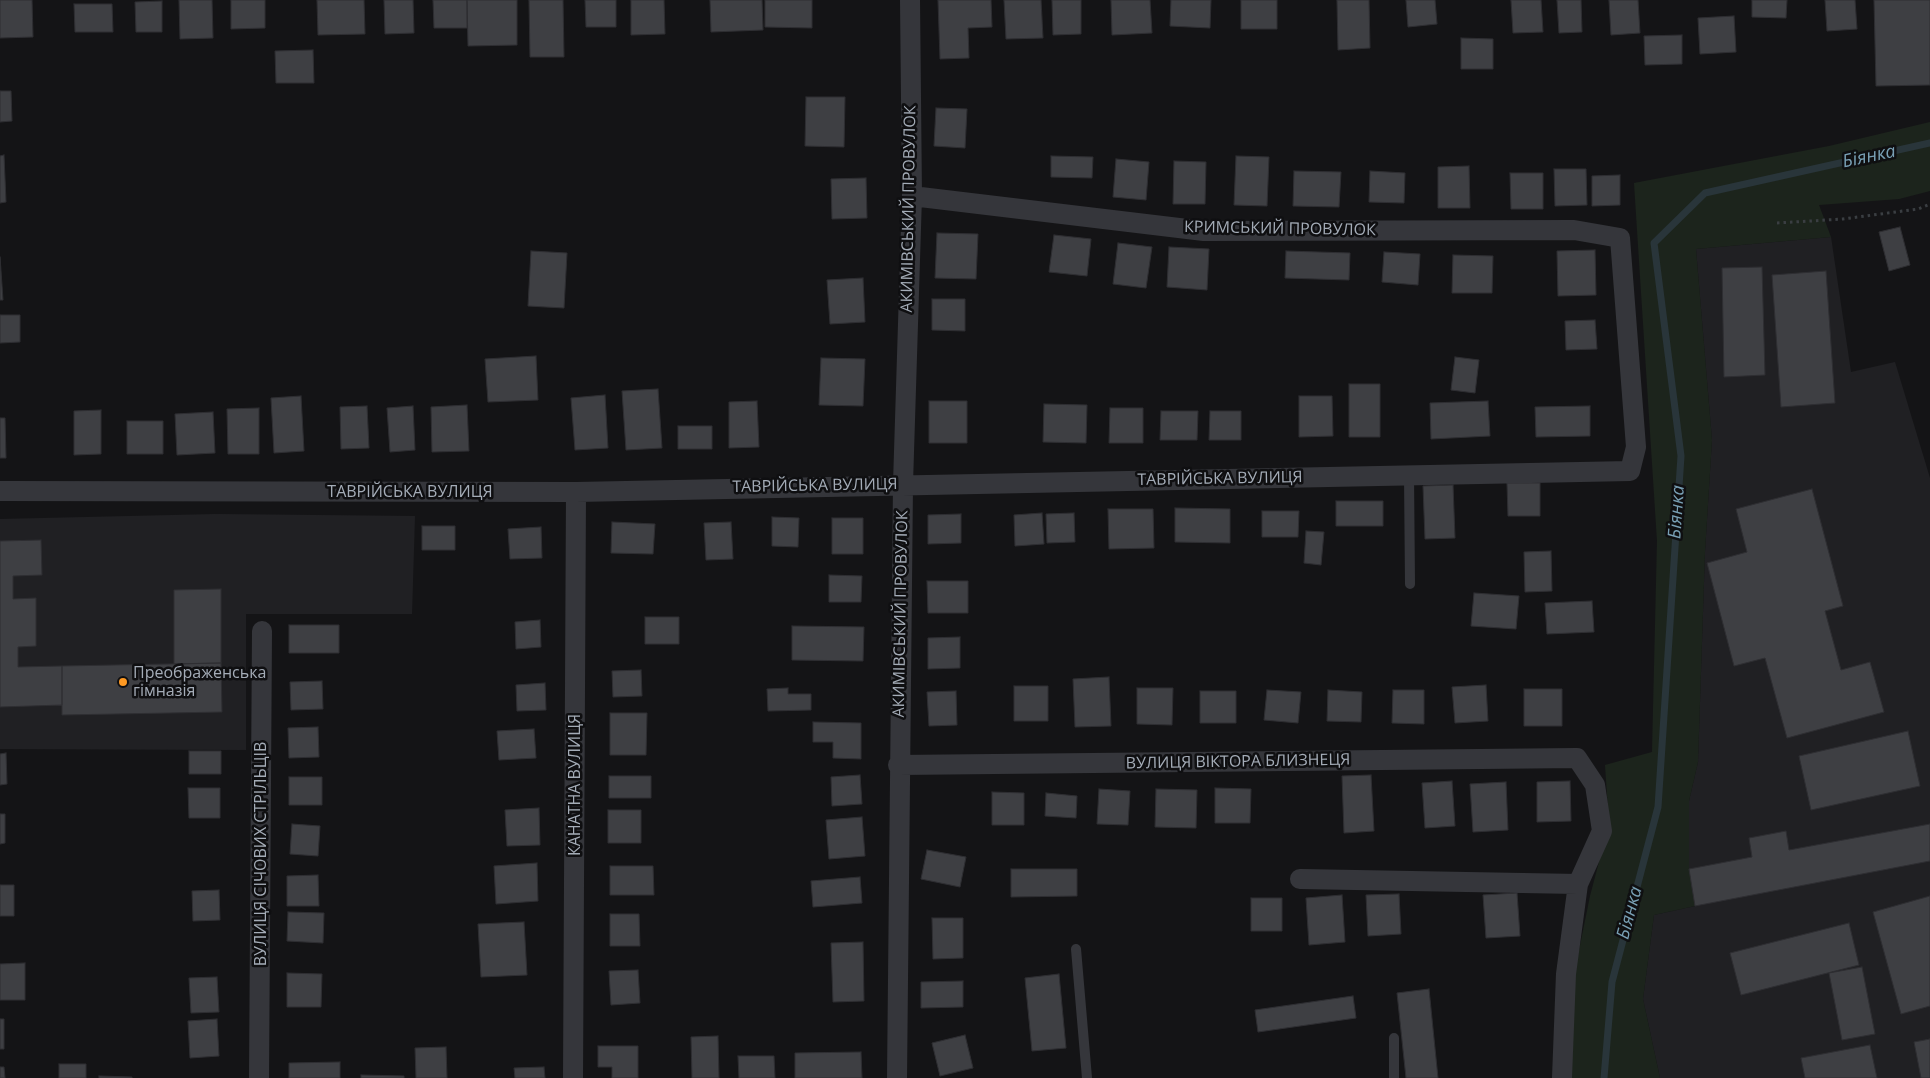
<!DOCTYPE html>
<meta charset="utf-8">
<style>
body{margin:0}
canvas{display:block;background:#141416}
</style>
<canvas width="1930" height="1078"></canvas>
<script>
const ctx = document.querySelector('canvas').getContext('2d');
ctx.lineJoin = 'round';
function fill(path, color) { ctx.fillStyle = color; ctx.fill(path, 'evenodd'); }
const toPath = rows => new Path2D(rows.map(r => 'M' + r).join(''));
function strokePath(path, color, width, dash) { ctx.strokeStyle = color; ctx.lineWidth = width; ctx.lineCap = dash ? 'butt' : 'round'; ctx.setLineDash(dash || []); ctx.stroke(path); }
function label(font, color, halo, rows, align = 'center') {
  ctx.font = font + ' "Open Sans",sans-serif'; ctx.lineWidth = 5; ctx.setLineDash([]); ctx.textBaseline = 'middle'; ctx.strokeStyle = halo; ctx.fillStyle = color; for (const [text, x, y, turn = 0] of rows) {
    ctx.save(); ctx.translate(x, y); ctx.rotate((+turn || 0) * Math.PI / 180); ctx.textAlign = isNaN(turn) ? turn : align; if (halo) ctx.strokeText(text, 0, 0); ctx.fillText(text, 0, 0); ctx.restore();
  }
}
fill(toPath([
 [1831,237,1851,372,1895,362,1930,478,1930,1078,1660,1078,1643,999,1654,915,1695,906,1689,869,1689,801,1698,762,1705,552,1712,440,1696,249],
 [216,514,415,516,412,614,246,614,246,750,0,749,0,519]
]), '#202023');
fill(toPath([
 [1930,122,1930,191,1899,199,1819,205,1831,237,1696,249,1712,440,1705,552,1698,762,1689,801,1689,869,1695,906,1654,915,1643,999,1660,1078,1572,1078,1572,985,1590,896,1609,824,1605,765,1652,752,1657,541,1634,183,1829,146]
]), '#1c241c');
strokePath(toPath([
 [1604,1078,1612,982,1658,807,1681,456,1654,243,1705,193,1930,143]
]), '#29353a', 7);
const building = toPath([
 [0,0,32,0,33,37,0,38,0,0],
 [179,0,212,0,213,38,180,39,179,0],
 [231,0,265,0,265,28,231,29,231,0],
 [317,0,364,0,365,34,318,35,317,0],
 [384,0,413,0,414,33,385,34,384,0],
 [433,0,467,0,467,28,434,28,433,0],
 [467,0,517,0,517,45,468,46,467,0],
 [529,0,563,0,564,57,530,57,529,0],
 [585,0,616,0,616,27,586,27,585,0],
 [631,0,664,0,665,34,631,35,631,0],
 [710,0,762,0,763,30,711,32,710,0],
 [765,0,812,0,812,28,765,27,765,0],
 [938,0,991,0,992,27,968,28,969,58,940,59,938,0],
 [1004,0,1041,0,1043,38,1006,39,1004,0],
 [1052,0,1081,0,1081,34,1053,35,1052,0],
 [1111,0,1150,0,1152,33,1112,35,1111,0],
 [1171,0,1211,0,1210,28,1170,26,1171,0],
 [1241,0,1277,0,1277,29,1241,29,1241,0],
 [1337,0,1369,0,1370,48,1338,50,1337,0],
 [1406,0,1435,0,1437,24,1408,27,1406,0],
 [1511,0,1541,0,1543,32,1513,33,1511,0],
 [1557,0,1581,0,1582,32,1559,33,1557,0],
 [1609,0,1638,0,1640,33,1611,35,1609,0],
 [1752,0,1787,0,1786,18,1752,17,1752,0],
 [1825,0,1855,0,1857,29,1827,31,1825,0],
 [1874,0,1930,0,1930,85,1876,86,1874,0],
 [162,1,162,32,136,32,135,2,162,1],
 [74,4,112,4,113,32,75,32,74,4],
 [1734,16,1736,52,1700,54,1698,18,1734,16],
 [1682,35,1682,64,1645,65,1644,36,1682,35],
 [1461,38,1493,39,1493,69,1461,69,1461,38],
 [313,50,314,83,276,83,275,51,313,50],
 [0,91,11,91,12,121,0,122,0,91],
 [806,97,845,97,844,147,805,146,806,97],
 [936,108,967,109,965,148,934,146,936,108],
 [4,155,6,202,0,203,0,156,4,155],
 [1051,156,1093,157,1092,178,1051,177,1051,156],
 [1236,156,1269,157,1267,206,1234,205,1236,156],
 [1116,159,1149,162,1146,200,1113,197,1116,159],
 [1174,161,1206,162,1205,204,1173,204,1174,161],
 [1469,166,1470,208,1438,208,1438,167,1469,166],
 [1554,169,1586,169,1587,205,1555,206,1554,169],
 [1294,171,1341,172,1339,207,1293,206,1294,171],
 [1370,171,1405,173,1404,203,1369,202,1370,171],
 [1510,173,1543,173,1543,209,1511,209,1510,173],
 [1620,175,1620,205,1592,206,1592,176,1620,175],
 [866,178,867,218,832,219,831,179,866,178],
 [1900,227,1910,265,1889,271,1879,232,1900,227],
 [937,233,978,234,976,279,935,278,937,233],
 [1054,235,1091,239,1087,276,1049,272,1054,235],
 [1118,243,1152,247,1146,288,1113,284,1118,243],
 [1169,247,1209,249,1207,290,1167,287,1169,247],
 [1595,250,1596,295,1558,296,1557,251,1595,250],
 [531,251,567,253,564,308,528,306,531,251],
 [1286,251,1350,253,1349,280,1285,278,1286,251],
 [1384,252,1420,254,1418,285,1382,282,1384,252],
 [1453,255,1493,256,1492,293,1452,293,1453,255],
 [0,257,3,300,0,300,0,257],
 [1762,267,1765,375,1724,377,1722,268,1762,267],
 [1826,271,1835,403,1781,407,1772,275,1826,271],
 [863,278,865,322,830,324,827,280,863,278],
 [932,299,965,299,965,331,932,330,932,299],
 [0,315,20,315,20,342,0,343,0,315],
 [1595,320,1597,349,1566,350,1565,321,1595,320],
 [536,356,538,400,488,402,485,359,536,356],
 [1455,357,1479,360,1475,393,1451,390,1455,357],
 [821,358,865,359,863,406,819,405,821,358],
 [1349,384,1380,384,1380,437,1349,437,1349,384],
 [658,389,662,448,626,450,622,391,658,389],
 [605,395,608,448,575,450,571,398,605,395],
 [301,396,304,451,274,453,271,398,301,396],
 [1299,396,1332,396,1333,436,1299,437,1299,396],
 [757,401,759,447,729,448,729,402,757,401],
 [929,401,967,401,967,443,929,443,929,401],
 [1488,401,1490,436,1431,439,1430,403,1488,401],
 [1044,404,1087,405,1086,443,1043,442,1044,404],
 [467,405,469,451,432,452,431,407,467,405],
 [367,406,369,448,341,449,340,407,367,406],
 [413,406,415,450,390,452,387,408,413,406],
 [1590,406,1590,436,1536,437,1535,407,1590,406],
 [259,408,259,454,228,454,227,409,259,408],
 [1110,408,1143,408,1143,443,1109,443,1110,408],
 [101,410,101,454,74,455,74,411,101,410],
 [1161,411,1198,411,1197,440,1160,440,1161,411],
 [1210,411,1241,411,1241,440,1209,440,1210,411],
 [213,412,215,453,177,455,175,414,213,412],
 [0,418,5,418,6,458,0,458,0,418],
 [127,421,163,421,163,454,127,454,127,421],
 [678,426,712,426,712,449,678,449,678,426],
 [1507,483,1540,483,1540,516,1508,516,1507,483],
 [1453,485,1455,538,1425,539,1423,486,1453,485],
 [1812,489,1843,606,1825,611,1841,670,1870,662,1884,712,1787,738,1765,658,1734,666,1707,563,1747,552,1736,509,1812,489],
 [1336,501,1383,501,1383,526,1336,526,1336,501],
 [1175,508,1230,509,1230,543,1175,542,1175,508],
 [1108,509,1153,509,1154,548,1109,549,1108,509],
 [1262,511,1299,511,1298,537,1262,537,1262,511],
 [1042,513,1044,544,1015,546,1014,515,1042,513],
 [1074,513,1075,542,1047,543,1046,514,1074,513],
 [961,514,961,543,928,544,928,515,961,514],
 [772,517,799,518,798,547,772,546,772,517],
 [832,518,863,518,863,554,832,554,832,518],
 [612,522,655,524,653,554,611,553,612,522],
 [731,522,733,559,706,560,704,523,731,522],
 [422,526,455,526,455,550,422,550,422,526],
 [541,527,542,558,510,559,508,529,541,527],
 [1306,531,1324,532,1321,565,1304,563,1306,531],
 [41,540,42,575,13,576,13,599,36,598,36,646,18,647,18,667,62,666,62,705,0,707,0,541,41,540],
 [1551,551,1552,591,1525,592,1524,552,1551,551],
 [829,575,862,576,861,602,829,602,829,575],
 [927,581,968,581,968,613,928,613,927,581],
 [221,589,221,663,174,664,174,590,221,589],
 [1474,593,1519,596,1516,629,1471,626,1474,593],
 [1592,601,1594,632,1547,634,1545,603,1592,601],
 [645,617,679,617,679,644,645,644,645,617],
 [540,620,541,647,516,649,515,622,540,620],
 [289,625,339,625,339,653,289,653,289,625],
 [792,626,864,627,863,661,792,660,792,626],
 [960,637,960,668,928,669,928,638,960,637],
 [221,663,222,712,62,715,62,666,221,663],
 [641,670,642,696,613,697,612,671,641,670],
 [1109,677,1111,726,1075,727,1073,679,1109,677],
 [322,681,323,709,291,710,290,682,322,681],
 [545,683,546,710,517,711,516,685,545,683],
 [1486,685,1488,721,1455,723,1452,687,1486,685],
 [1014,686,1048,686,1048,721,1014,721,1014,686],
 [788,688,788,694,811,694,811,710,768,711,767,689,788,688],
 [1137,688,1173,688,1172,725,1137,724,1137,688],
 [1524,689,1562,689,1562,726,1524,726,1524,689],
 [1267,690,1301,692,1298,723,1264,720,1267,690],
 [1328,690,1362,692,1361,722,1327,721,1328,690],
 [1393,690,1424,690,1424,724,1392,723,1393,690],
 [956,691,957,725,929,726,927,692,956,691],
 [1200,691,1236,691,1236,723,1200,723,1200,691],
 [610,713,647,713,646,755,610,755,610,713],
 [813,722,861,723,861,759,833,758,833,742,813,742,813,722],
 [318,727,319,757,289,758,288,728,318,727],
 [534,729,536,758,499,760,497,731,534,729],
 [1908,731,1920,786,1811,810,1799,756,1908,731],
 [189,751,221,751,221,774,189,774,189,751],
 [6,753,7,784,0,785,0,754,6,753],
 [860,775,862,804,832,806,831,777,860,775],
 [1371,775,1374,831,1344,833,1342,776,1371,775],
 [609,776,651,776,651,798,609,798,609,776],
 [289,777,322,777,322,805,289,805,289,777],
 [1452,781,1455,826,1425,828,1422,783,1452,781],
 [1570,781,1571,821,1537,822,1537,782,1570,781],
 [1506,782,1508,830,1473,832,1470,784,1506,782],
 [188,788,220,788,220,818,189,818,188,788],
 [1215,788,1251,789,1250,823,1215,823,1215,788],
 [1099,789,1130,791,1128,825,1097,824,1099,789],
 [1156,789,1197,790,1196,828,1155,827,1156,789],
 [992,792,1024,793,1024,825,992,825,992,792],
 [1046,793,1077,796,1076,818,1045,816,1046,793],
 [539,808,540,845,507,846,505,810,539,808],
 [608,810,641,810,641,843,608,843,608,810],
 [0,814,5,814,5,843,0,844,0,814],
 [862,817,865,856,829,859,826,820,862,817],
 [292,824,320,826,318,856,290,854,292,824],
 [1930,824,1930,861,1695,906,1689,869,1752,857,1749,838,1786,831,1789,850,1930,824],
 [927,850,966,857,960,887,921,879,927,850],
 [537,863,538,901,496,904,494,866,537,863],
 [610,866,653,866,654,895,610,895,610,866],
 [1011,869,1077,869,1077,896,1011,897,1011,869],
 [318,875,319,906,287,906,287,876,318,875],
 [860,877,862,903,813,907,811,881,860,877],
 [0,885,14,885,14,916,0,916,0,885],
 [219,890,220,920,193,921,192,891,219,890],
 [1517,893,1520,936,1486,938,1483,895,1517,893],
 [1399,894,1401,934,1368,936,1366,895,1399,894],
 [1342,895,1345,942,1309,945,1306,898,1342,895],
 [1930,896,1930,1006,1901,1014,1873,912,1930,896],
 [1251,898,1282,898,1282,931,1251,931,1251,898],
 [288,912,324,913,323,943,287,941,288,912],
 [610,914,639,914,640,946,610,946,610,914],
 [932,918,963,918,963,958,933,959,932,918],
 [524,922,527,975,481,977,478,924,524,922],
 [1849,923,1859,965,1741,995,1730,953,1849,923],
 [863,942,864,1001,833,1002,831,943,863,942],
 [25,963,25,1000,0,1000,0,964,25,963],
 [1862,967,1875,1034,1842,1040,1829,973,1862,967],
 [638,970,640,1003,611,1005,609,971,638,970],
 [287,973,322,974,321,1007,287,1007,287,973],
 [1059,974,1066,1048,1032,1051,1025,978,1059,974],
 [217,977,219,1012,191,1013,189,978,217,977],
 [963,981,963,1007,921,1008,921,982,963,981],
 [1429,989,1438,1078,1406,1078,1397,993,1429,989],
 [1353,996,1356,1018,1258,1032,1255,1010,1353,996],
 [0,1019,4,1019,4,1049,0,1049,0,1019],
 [217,1019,219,1056,190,1058,188,1021,217,1019],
 [965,1035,973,1068,940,1076,932,1043,965,1035],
 [718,1036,719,1078,692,1078,691,1037,718,1036],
 [1930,1039,1930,1078,1921,1078,1914,1042,1930,1039],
 [1870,1045,1877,1078,1805,1078,1801,1058,1870,1045],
 [598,1046,638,1046,638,1078,612,1078,612,1067,598,1067,598,1046],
 [446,1047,447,1078,416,1078,415,1048,446,1047],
 [861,1052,862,1078,795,1078,795,1053,861,1052],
 [738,1056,774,1056,775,1078,739,1078,738,1056],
 [340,1062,340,1078,289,1078,289,1063,340,1062],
 [59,1064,86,1064,86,1078,59,1078,59,1064],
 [0,1067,4,1067,5,1078,0,1078,0,1067],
 [544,1067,545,1078,515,1078,514,1068,544,1067],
 [361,1075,404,1076,404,1078,361,1078,361,1075],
 [99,1076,132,1077,132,1078,99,1078,99,1076]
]);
fill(building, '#3e3f43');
strokePath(building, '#2e2e32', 1);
strokePath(toPath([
 [1777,223,1843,219,1918,209,1930,204]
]), '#3a3e42', 3, [2.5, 4]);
strokePath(toPath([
 [1409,475,1410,584],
 [1076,949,1087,1078],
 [1394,1038,1394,1078]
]), '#35363b', 10);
strokePath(toPath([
 [0,491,576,492,1630,471,1636,447,1620,238,1574,230,1204,231,912,196],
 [898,765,1577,758,1595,785,1602,831,1578,884,1566,974,1562,1078],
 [1300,879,1578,884],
 [259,1078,262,631],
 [573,1078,576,492],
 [897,1078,903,484,912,196,910,0]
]), '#35363b', 20);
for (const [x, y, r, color] of [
 [123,682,5,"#ff9a23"]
]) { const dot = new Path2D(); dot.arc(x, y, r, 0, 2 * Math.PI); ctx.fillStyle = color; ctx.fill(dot); strokePath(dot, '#0f0f11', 2); }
label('16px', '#a4acb7', '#0f0f11', [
 ["АКИМІВСЬКИЙ ПРОВУЛОК",909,209,-89],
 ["КРИМСЬКИЙ ПРОВУЛОК",1280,229,1],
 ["ТАВРІЙСЬКА ВУЛИЦЯ",1220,479,-1],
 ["ТАВРІЙСЬКА ВУЛИЦЯ",815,486,-1],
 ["ТАВРІЙСЬКА ВУЛИЦЯ",410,492],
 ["АКИМІВСЬКИЙ ПРОВУЛОК",901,614,-89],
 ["ВУЛИЦЯ ВІКТОРА БЛИЗНЕЦЯ",1238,762,-1],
 ["КАНАТНА ВУЛИЦЯ",575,785,-90],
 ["ВУЛИЦЯ СІЧОВИХ СТРІЛЬЦІВ",261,854,-90]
]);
label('16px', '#a4acb7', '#0f0f11', [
 ["Преображенська",133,673],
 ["гімназія",133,691]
], 'left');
label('italic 18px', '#79a0b5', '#0f0f11', [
 ["Біянка",1869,157,-12],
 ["Біянка",1677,512,-86],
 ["Біянка",1630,913,-75]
]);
</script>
